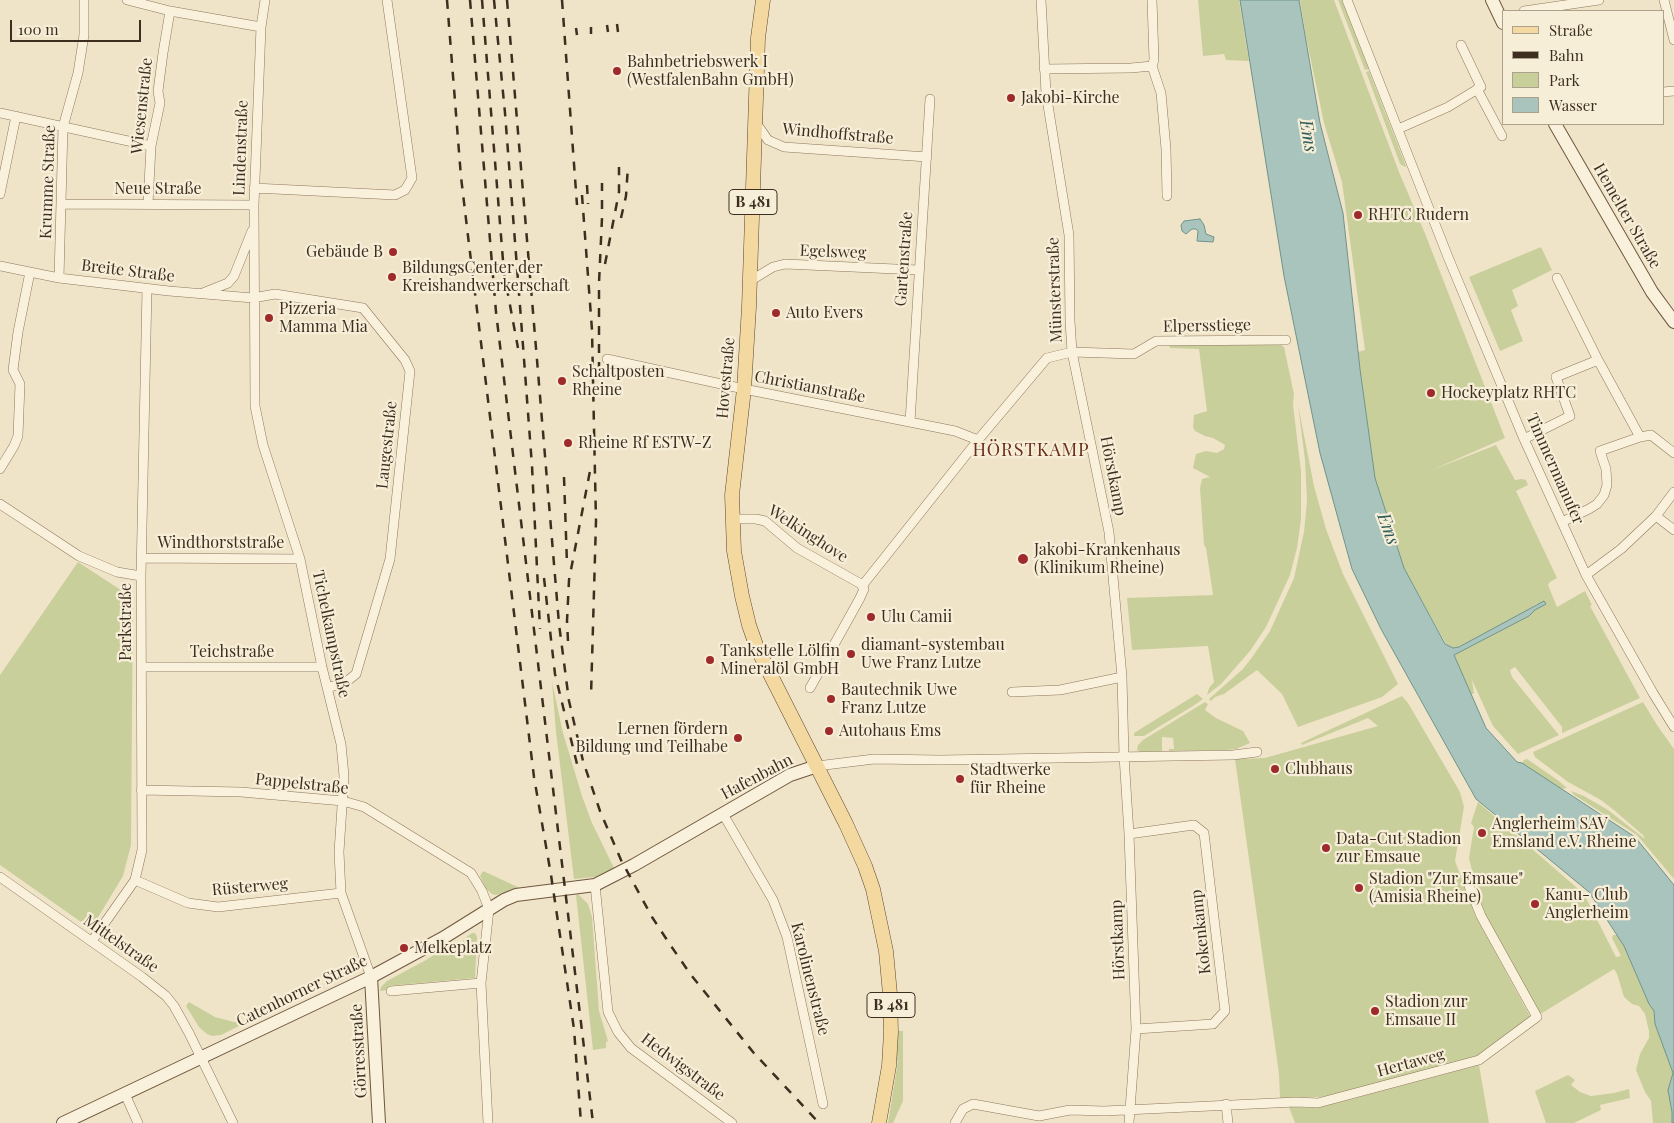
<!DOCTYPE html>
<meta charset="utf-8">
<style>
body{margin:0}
#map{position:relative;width:1674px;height:1123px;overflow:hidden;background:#f0e4c8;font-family:"Playfair Display",serif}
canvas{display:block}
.legend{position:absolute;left:1502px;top:10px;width:162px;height:115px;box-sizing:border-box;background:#f7eed8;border:1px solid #ada18e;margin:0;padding:6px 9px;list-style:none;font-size:15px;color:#3d2e20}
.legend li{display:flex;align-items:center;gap:10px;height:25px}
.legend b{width:25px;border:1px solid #ada18e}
.scale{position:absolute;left:10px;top:20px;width:131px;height:22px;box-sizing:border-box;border:2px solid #3d2e20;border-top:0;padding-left:6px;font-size:15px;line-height:18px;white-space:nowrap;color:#3d2e20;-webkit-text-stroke:4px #f7eed8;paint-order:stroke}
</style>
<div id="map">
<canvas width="1674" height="1123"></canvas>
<ul class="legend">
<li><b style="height:6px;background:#f3d9a0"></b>Straße</li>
<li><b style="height:6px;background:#3d2e20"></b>Bahn</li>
<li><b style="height:14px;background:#c9cf9b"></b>Park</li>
<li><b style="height:14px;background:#a9c4bc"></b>Wasser</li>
</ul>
<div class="scale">100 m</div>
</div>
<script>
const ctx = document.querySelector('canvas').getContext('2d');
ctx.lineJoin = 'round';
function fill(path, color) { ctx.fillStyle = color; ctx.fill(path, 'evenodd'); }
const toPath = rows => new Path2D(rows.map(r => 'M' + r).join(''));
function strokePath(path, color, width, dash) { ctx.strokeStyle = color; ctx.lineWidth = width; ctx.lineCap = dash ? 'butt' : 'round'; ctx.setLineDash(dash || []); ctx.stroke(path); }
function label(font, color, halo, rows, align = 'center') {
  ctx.font = font + ' "Playfair Display",serif'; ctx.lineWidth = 4.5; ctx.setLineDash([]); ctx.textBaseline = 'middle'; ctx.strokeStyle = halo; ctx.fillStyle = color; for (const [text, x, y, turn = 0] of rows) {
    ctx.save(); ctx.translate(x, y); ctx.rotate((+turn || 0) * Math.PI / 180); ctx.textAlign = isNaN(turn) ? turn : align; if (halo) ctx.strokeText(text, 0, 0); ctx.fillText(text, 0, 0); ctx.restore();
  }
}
fill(toPath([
 [1198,0,1239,0,1249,61,1226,60,1224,54,1203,56],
 [1300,0,1334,0,1399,172,1426,236,1505,438,1432,470,1496,445,1515,480,1522,479,1526,480,1528,485,1516,491,1557,578,1550,582,1548,585,1557,607,1585,591,1592,605,1590,606,1640,698,1562,733,1562,727,1515,667,1510,670,1512,677,1559,735,1518,754,1493,726,1472,680,1474,693,1473,694,1471,694,1454,655,1529,616,1535,610,1545,604,1536,604,1528,611,1459,647,1453,648,1446,644,1404,568,1375,478,1358,352,1365,350,1342,182,1324,123,1306,37],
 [1338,0,1342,0,1369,69,1365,70],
 [1369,71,1406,166,1405,167,1400,164,1366,72],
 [1541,247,1552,270,1512,290,1518,306,1511,310,1523,341,1500,351,1469,277],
 [1168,344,1280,344,1284,347,1294,394,1293,405,1301,471,1301,519,1297,548,1290,575,1266,627,1250,651,1221,684,1207,695,1209,688,1214,682,1208,646,1132,650,1127,598,1213,595,1206,548,1204,545,1200,488,1202,479,1210,477,1193,468,1196,454,1206,451,1217,453,1224,449,1225,445,1213,438,1205,436,1195,431,1193,427,1194,415,1207,411,1199,349,1170,348],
 [1298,405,1314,486,1326,529,1343,574,1398,684,1382,697,1298,727,1282,694,1257,670,1224,694,1215,697,1211,701,1209,699,1243,669,1253,656,1270,631,1294,578,1304,532,1307,501,1305,460],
 [78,562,133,598,131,845,123,876,91,929,0,865,0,675],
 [552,682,563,733,582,796,592,823,614,868,595,877,574,879,556,732],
 [1197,694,1203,699,1193,706,1144,736,1134,736,1134,733],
 [1402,696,1408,703,1460,792,1464,807,1455,861,1476,917,1532,1020,1478,1057,1360,1089,1320,1097,1280,1098,1279,1074,1235,759,1265,758,1378,726,1368,718,1302,745,1301,743],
 [1205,702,1208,704,1205,710,1216,718,1243,731,1250,743,1236,749,1226,750,1169,751,1169,749,1174,749,1173,738,1162,737,1162,751,1141,752,1137,750,1138,745,1143,740],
 [1643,702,1657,725,1674,749,1674,879,1637,835,1574,795,1571,791,1584,796,1608,810,1645,839,1643,835,1615,811,1601,800,1568,782,1535,757,1533,752],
 [1527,759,1559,781,1567,788,1561,789,1522,763,1524,760],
 [1478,802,1584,894,1616,957,1621,956,1612,938,1613,935,1617,935,1624,946,1649,1004,1654,1011,1655,1024,1673,1073,1668,1090,1672,1112,1672,1123,1653,1123,1651,1101,1645,1092,1636,1070,1640,1054,1649,1038,1649,1031,1645,1014,1639,1006,1632,1004,1624,997,1617,974,1614,969,1542,1013,1538,1013,1483,915,1469,858,1474,827,1471,823],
 [483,871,520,888,496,895,492,894,486,889,480,876],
 [578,894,588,904,592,917,599,1011,608,1041,606,1042,606,1048,593,1050,576,895],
 [472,933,475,933,477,937,475,978,388,986,388,990,380,991,381,987,387,981,426,960,450,944,458,947,464,943,463,941,464,939],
 [189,1002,215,1017,234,1022,247,1022,221,1035,212,1036,207,1034,199,1027,186,1006],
 [898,1031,903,1031,903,1101,893,1123,888,1123,898,1061,896,1059],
 [1479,1065,1489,1123,1295,1123,1289,1107,1318,1108],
 [1568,1075,1575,1080,1571,1085,1580,1092,1591,1096,1614,1093,1629,1089,1630,1098,1600,1105,1601,1110,1574,1123,1546,1123,1535,1091]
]), '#c9cf9b');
const water = toPath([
 [1240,0,1299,0,1320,123,1343,213,1360,369,1375,478,1404,568,1445,644,1453,648,1459,647,1544,601,1546,604,1535,610,1529,616,1454,655,1486,728,1517,762,1522,763,1635,837,1674,885,1674,1123,1672,1123,1672,1112,1668,1090,1673,1073,1655,1024,1654,1011,1649,1004,1624,946,1589,892,1476,799,1381,629,1352,569,1320,453,1284,276,1240,0],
 [1200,219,1204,225,1206,234,1214,237,1213,242,1197,241,1198,231,1196,229,1192,229,1186,234,1182,231,1181,225,1184,221,1200,219]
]);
fill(water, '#a9c4bc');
strokePath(water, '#6f938a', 1);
const street = toPath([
 [127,0,170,11,261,27],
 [265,0,261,27,254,205,255,406,263,445,300,559,322,667,341,744,344,776,339,852,341,893,371,977],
 [1041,0,1046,93,1069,235,1070,321,1072,352,1109,532,1122,677,1124,756,1129,834,1136,1029,1129,1123],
 [1347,0,1448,257,1524,439,1586,575,1653,693,1674,727],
 [1664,0,1674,40],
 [1524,11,1599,0],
 [1152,66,1154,60,1152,0],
 [1044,69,1131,68,1152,66,1161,93,1166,149,1167,196],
 [1477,89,1502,136],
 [1663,92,1674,91],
 [0,113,151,146],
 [756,123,768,140,784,147,927,157],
 [1398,129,1448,107,1481,87,1461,45],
 [254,188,395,195,405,190,412,178,387,0],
 [0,194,16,116],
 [62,204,254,205],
 [148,204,151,146,160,103,158,91,163,53,170,11],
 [0,266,59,278,169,291,253,298,275,294,363,308,405,360,410,371,390,559,356,674,346,682,327,688],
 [59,278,63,127,78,73,84,35,84,0],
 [750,281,773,267,785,264,918,270],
 [203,293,228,283,234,276,252,231],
 [607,359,744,389,955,431,978,440],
 [1598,360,1640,437,1651,435,1674,453],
 [910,422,930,99],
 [1524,439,1570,416,1556,377,1598,360,1557,278],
 [0,469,14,446,18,436,20,384,13,370,18,332,30,272],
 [0,504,79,556,117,572,141,576],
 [1656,516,1674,530],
 [732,519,756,519,765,521,797,548,861,584,864,589,860,598,810,688],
 [1562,522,1589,509,1597,504,1604,495,1607,485,1606,469,1600,451,1640,437],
 [142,558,300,559],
 [1586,575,1621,549,1656,516,1674,492],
 [862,586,978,440,1047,358,1072,352,1134,354,1156,341,1286,340],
 [142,667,322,667],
 [1012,692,1060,690,1122,677],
 [817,766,874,759,941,760,1233,755,1257,752],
 [141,790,241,792,343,801,364,807,471,873,482,891,489,909,481,983,488,1123],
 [723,814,773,900,787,937,823,1104],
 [1129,834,1194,825,1204,833,1225,1011,1213,1024,1136,1029],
 [0,877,142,977,166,996,174,1006,189,1033,233,1123],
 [135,880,188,903,218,907,341,893],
 [595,885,608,1012,618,1032,631,1048,732,1123],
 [92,941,135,880,142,850,141,576,147,288],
 [391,991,481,983],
 [125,1094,138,1123],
 [1226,1104,1228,1123],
 [955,1123,963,1109,973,1104,1039,1116,1070,1110,1104,1111,1296,1102,1318,1103,1479,1060,1537,1017,1481,916,1469,886]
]);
const secondary = toPath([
 [1492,0,1503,23],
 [1555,124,1652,292,1674,322],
 [371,977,379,1123],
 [63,1123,371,977,443,938,504,900,516,895,595,885,634,865,790,775,817,766]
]);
const primary = toPath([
 [763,0,758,38,749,307,744,389,732,495,734,551,742,596,749,625,757,648,846,824,865,866,873,889,886,951,890,994,891,1032,889,1066,879,1123]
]);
strokePath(street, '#8d765c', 10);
strokePath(secondary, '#6f573f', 14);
strokePath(primary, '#5b4430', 15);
strokePath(street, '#faf1dc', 9);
strokePath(secondary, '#faf1dc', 12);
strokePath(primary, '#f3d9a0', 14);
strokePath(toPath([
 [447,0,461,177,468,236,534,777,551,875,574,1029,581,1123],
 [470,0,496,312,593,1123],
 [482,0,504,273,518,348],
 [494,0,505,113,521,319,532,466,540,629],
 [507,0,559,624,569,701,583,761,600,811,621,860,652,917,671,946,691,975,753,1052,819,1123],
 [562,0,577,205],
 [617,24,618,32],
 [607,25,608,32],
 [591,27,591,34],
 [576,28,577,35],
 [587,185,588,204],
 [582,195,592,330,594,428,596,521,591,696],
 [621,218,626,196,628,166],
 [605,264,619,192,619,167],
 [599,371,599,283,602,218,602,183],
 [564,477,567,564],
 [544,578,555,674,577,764],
 [568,641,567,621,569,580,590,471]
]), '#3d2e20', 2.5, [9, 9]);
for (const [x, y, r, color] of [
 [617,71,5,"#9e2a2b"],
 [1011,98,5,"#9e2a2b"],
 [1358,215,5,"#9e2a2b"],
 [393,252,5,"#9e2a2b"],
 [392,277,5,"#9e2a2b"],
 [776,313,5,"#9e2a2b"],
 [269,318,5,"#9e2a2b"],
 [562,381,5,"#9e2a2b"],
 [1431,393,5,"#9e2a2b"],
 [568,443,5,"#9e2a2b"],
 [1023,559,6,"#9e2a2b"],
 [871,617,5,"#9e2a2b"],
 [851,654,5,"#9e2a2b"],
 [710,660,5,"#9e2a2b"],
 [831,699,5,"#9e2a2b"],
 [829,731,5,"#9e2a2b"],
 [738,738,5,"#9e2a2b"],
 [1275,769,5,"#9e2a2b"],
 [960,779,5,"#9e2a2b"],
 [1482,833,5,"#9e2a2b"],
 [1326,848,5,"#9e2a2b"],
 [1359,888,5,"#9e2a2b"],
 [1535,904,5,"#9e2a2b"],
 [404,948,5,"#9e2a2b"],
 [1375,1011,5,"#9e2a2b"]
]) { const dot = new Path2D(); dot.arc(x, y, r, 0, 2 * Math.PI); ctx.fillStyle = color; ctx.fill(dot); strokePath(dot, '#f7eed8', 2); }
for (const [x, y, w] of [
 [753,202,48],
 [891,1005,48]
]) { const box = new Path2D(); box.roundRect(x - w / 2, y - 12.5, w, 25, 4); ctx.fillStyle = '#f7eed8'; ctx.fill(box); strokePath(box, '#3d2e20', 1); }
label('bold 15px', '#3d2e20', null, [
 ["B 481",753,202],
 ["B 481",891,1005]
]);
label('16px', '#3d2e20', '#f7eed8', [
 ["Bahnbetriebswerk I",627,62],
 ["(WestfalenBahn GmbH)",627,80],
 ["Jakobi-Kirche",1021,98],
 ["RHTC Rudern",1368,215],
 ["Gebäude B",383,252,"right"],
 ["BildungsCenter der",402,268],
 ["Kreishandwerkerschaft",402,286],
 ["Pizzeria",279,309],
 ["Mamma Mia",279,327],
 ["Auto Evers",786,313],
 ["Schaltposten",572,372],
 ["Rheine",572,390],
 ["Hockeyplatz RHTC",1441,393],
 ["Rheine Rf ESTW-Z",578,443],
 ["Jakobi-Krankenhaus",1034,550],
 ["(Klinikum Rheine)",1034,568],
 ["Ulu Camii",881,617],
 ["diamant-systembau",861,645],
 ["Uwe Franz Lutze",861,663],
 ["Tankstelle Lölfin",720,651],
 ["Mineralöl GmbH",720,669],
 ["Bautechnik Uwe",841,690],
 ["Franz Lutze",841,708],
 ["Lernen fördern",728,729,"right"],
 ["Bildung und Teilhabe",728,747,"right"],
 ["Autohaus Ems",839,731],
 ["Clubhaus",1285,769],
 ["Stadtwerke",970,770],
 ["für Rheine",970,788],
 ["Anglerheim SAV",1492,824],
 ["Emsland e.V. Rheine",1492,842],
 ["Data-Cut Stadion",1336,839],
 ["zur Emsaue",1336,857],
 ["Stadion \"Zur Emsaue\"",1369,879],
 ["(Amisia Rheine)",1369,897],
 ["Kanu- Club",1545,895],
 ["Anglerheim",1545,913],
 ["Melkeplatz",414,948],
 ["Stadion zur",1385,1002],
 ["Emsaue II",1385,1020]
], 'left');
label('16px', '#3d2e20', '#f7eed8', [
 ["Wiesenstraße",142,106,-84],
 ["Windhoffstraße",838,134,5],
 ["Lindenstraße",241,148,-88],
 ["Krumme Straße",48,182,-88],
 ["Neue Straße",158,189],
 ["Hemelter Straße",1627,216,60],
 ["Egelsweg",833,252,2],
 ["Gartenstraße",904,259,-86],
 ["Breite Straße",128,271,7],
 ["Münsterstraße",1055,290,-92],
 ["Elpersstiege",1207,326,-1],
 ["Hovestraße",726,378,-85],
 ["Christianstraße",810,387,11],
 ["Laugestraße",387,445,-84],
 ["Timmermanufer",1555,469,66],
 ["Hörstkamp",1113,476,79],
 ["Welkinghove",808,534,33],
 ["Windthorststraße",221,543],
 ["Parkstraße",126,622,-90],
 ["Tichelkampstraße",331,634,78],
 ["Teichstraße",232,652],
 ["Hafenbahn",757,777,-28],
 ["Pappelstraße",302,784,6],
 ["Rüsterweg",250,887,-5],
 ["Kokenkamp",1201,932,-96],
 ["Hörstkamp",1118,940,-92],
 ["Mittelstraße",121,944,35],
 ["Karolinenstraße",810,979,76],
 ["Catenhorner Straße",302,991,-26],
 ["Görresstraße",359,1051,-93],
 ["Hertaweg",1411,1063,-15],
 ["Hedwigstraße",683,1067,37]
]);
label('italic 18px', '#2f5d5a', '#f7eed8', [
 ["Ems",1308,136,80],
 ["Ems",1388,529,70]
]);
ctx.letterSpacing = '1px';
label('18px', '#6b2e1e', '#f7eed8', [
 ["HÖRSTKAMP",1031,450]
]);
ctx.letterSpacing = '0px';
</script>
